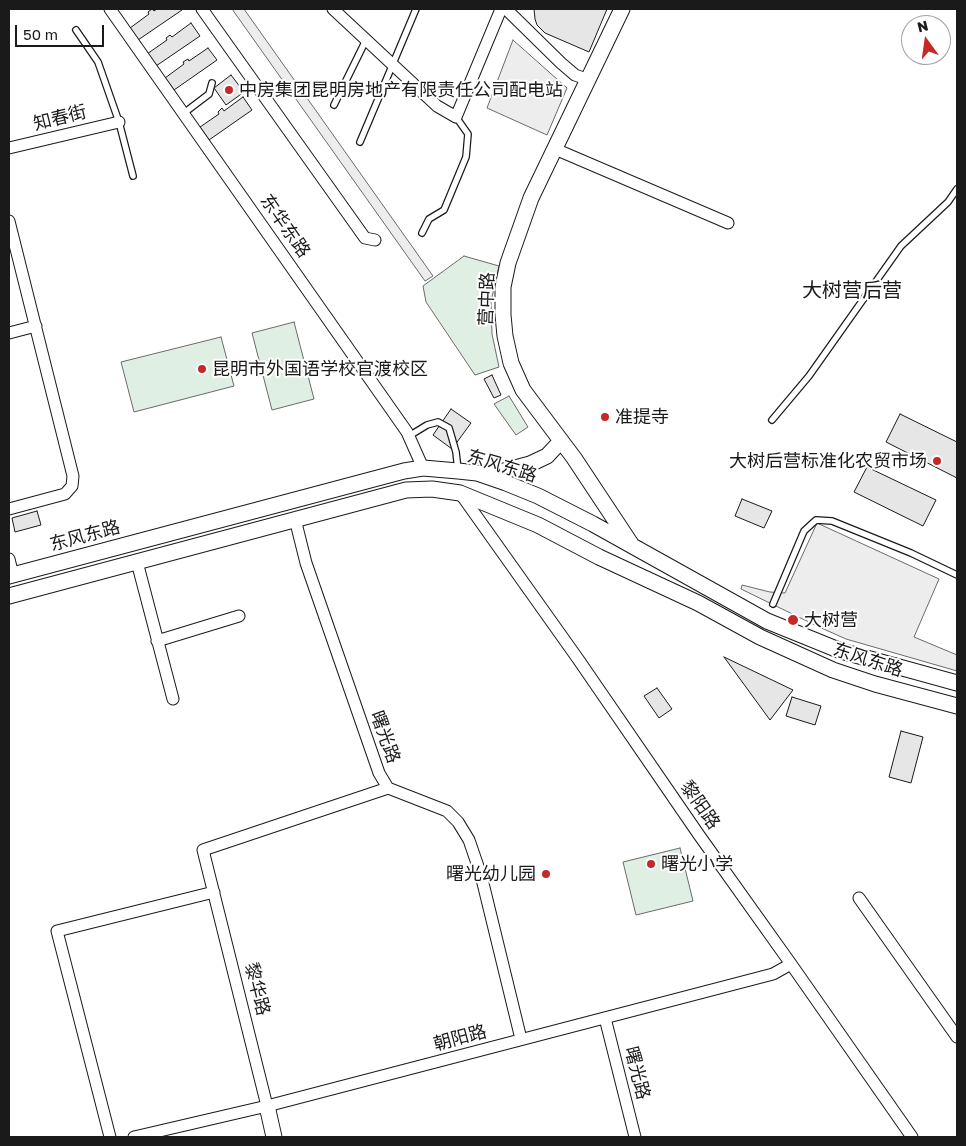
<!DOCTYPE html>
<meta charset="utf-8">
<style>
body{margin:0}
#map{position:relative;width:966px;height:1146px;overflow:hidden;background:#fff;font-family:"Golos Text",sans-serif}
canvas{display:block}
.frame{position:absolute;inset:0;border:10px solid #1a1a1a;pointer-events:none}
.north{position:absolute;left:901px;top:15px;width:50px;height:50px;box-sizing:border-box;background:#fff;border:1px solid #a3a3a3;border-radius:50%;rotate:346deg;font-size:14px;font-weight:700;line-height:20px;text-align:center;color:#1a1a1a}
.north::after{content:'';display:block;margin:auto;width:18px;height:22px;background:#c62828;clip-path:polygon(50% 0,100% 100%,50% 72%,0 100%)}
.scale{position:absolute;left:15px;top:25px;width:89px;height:22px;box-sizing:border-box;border:2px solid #1a1a1a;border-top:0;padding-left:6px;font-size:15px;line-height:18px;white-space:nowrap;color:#1a1a1a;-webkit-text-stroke:4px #fff;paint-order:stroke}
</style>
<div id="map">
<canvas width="966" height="1146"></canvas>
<div class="frame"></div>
<div class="north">N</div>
<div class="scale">50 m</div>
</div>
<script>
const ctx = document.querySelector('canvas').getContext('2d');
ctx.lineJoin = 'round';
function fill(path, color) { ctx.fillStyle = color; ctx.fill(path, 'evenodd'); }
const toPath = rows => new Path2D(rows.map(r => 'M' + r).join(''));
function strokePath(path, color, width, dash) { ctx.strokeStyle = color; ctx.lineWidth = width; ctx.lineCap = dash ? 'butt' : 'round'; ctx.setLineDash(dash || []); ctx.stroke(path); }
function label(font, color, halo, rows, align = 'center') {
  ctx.font = font + ' "Golos Text","Noto Sans SC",sans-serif'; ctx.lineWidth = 4; ctx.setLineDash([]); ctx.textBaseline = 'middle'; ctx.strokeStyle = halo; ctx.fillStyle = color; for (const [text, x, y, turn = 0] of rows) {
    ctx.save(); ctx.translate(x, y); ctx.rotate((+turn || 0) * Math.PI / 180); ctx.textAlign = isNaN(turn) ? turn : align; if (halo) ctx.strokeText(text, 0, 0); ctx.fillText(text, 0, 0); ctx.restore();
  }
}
const green = toPath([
 [464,256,499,266,491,302,492,334,499,367,475,375,426,302,423,286,464,256],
 [294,322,314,399,272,410,252,333,294,322],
 [221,337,234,386,134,412,121,362,221,337],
 [509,396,528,427,516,435,494,404,509,396],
 [680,848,693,901,636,915,623,862,680,848]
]);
fill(green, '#e0efe3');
strokePath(green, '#6a6a6a', 1);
const parking = toPath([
 [232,9,244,9,433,276,425,281,232,9],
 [513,40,567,88,547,135,487,108,513,40],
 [817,523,939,579,914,637,957,655,957,671,846,639,817,626,741,589,742,585,770,592,785,593,817,523]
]);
fill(parking, '#ededed');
strokePath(parking, '#6a6a6a', 1);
const building = toPath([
 [152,9,154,11,157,9,181,9,182,10,138,40,130,28,149,14,148,12,152,9],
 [534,9,607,9,589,52,545,33,537,25,535,19,534,9],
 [191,23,200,36,156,66,147,54,167,40,166,38,170,35,172,37,191,23],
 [208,48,217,60,174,90,165,78,184,64,183,62,188,59,189,61,208,48],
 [231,75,244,92,226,105,214,88,231,75],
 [243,97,252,110,209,140,200,127,219,114,218,112,222,108,224,111,243,97],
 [492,375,501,395,494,398,484,379,492,375],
 [451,409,471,423,452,449,433,435,451,409],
 [900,414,957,442,957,478,886,442,900,414],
 [867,467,936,500,923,526,854,492,867,467],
 [742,499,772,511,764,528,735,516,742,499],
 [37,511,41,525,15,532,12,518,37,511],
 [724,657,793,690,770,720,724,657],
 [657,688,672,709,659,718,644,696,657,688],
 [792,697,821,706,815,725,786,716,792,697],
 [901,731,923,737,911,783,889,777,901,731]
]);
fill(building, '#e6e6e6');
strokePath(building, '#1a1a1a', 1);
const lane = toPath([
 [76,30,98,62,119,122,133,176],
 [334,105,366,40],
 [184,113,209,94,212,83],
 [360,142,416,9],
 [422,233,429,219,444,210,466,157,468,134,456,117],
 [772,420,809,376,901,246,948,202,957,189],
 [409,436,427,425,438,422,449,428,456,452,458,470],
 [773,604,804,531,816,520,832,521,911,553,957,575]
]);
const street = toPath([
 [110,9,407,432,423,468],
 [202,9,365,238,375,240],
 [333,9,437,106,456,117,501,9],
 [506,9,561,63,575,75,589,80],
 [9,148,119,122],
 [555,149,728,223],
 [9,221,73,476,72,486,65,494,9,509],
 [9,333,36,326],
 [460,493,578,659,699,835,791,964,912,1137],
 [295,519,306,563,379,773,388,788,447,811,458,822,469,840,481,875,521,1039],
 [9,559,13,575],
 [137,562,173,699],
 [157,641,239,616],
 [859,898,957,1037],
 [605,1018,635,1137],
 [267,1106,203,850,388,788],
 [110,1137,57,931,214,892],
 [134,1137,267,1106,773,974,791,964]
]);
const secondary = toPath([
 [622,9,531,198,508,263,503,287,503,315,505,336,511,363,523,390,574,458,631,544],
 [487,473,500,472,530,464,547,456,561,441],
 [9,576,404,471,423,468,458,471,477,473,506,483,538,496,593,524,767,621,841,651,957,683],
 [9,596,406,490,432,489,460,493,538,525,599,557,698,603,760,637,833,670,875,684,957,706],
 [267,1106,274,1137]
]);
strokePath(lane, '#1a1a1a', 8);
strokePath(street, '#1a1a1a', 13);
strokePath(secondary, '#1a1a1a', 17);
strokePath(lane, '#fff', 5.5);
strokePath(street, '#fff', 11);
strokePath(secondary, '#fff', 15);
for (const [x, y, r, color] of [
 [229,90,5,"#c62828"],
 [202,369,5,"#c62828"],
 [605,417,5,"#c62828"],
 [937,461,5,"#c62828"],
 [793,620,6,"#c62828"],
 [651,864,5,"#c62828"],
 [546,874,5,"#c62828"]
]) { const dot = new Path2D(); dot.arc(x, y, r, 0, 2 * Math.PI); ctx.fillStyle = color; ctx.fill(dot); strokePath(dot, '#fff', 2); }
label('18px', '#1a1a1a', '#fff', [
 ["中房集团昆明房地产有限责任公司配电站",239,90],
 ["昆明市外国语学校官渡校区",212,369],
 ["准提寺",615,417],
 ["大树后营标准化农贸市场",927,461,"right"],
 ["大树营",804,620],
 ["曙光小学",661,864],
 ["曙光幼儿园",536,874,"right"]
], 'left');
label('18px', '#1a1a1a', '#fff', [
 ["知春街",60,118,-14],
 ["东华东路",285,226,55],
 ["营中路",487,299,-88],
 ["东风东路",502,466,17],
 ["东风东路",85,536,-15],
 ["东风东路",868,660,18],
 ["曙光路",385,737,70],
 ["黎阳路",700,805,55],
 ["黎华路",257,989,76],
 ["朝阳路",460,1038,-15],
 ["曙光路",637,1073,76]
]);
label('20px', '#1a1a1a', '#fff', [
 ["大树营后营",852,291]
]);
</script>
